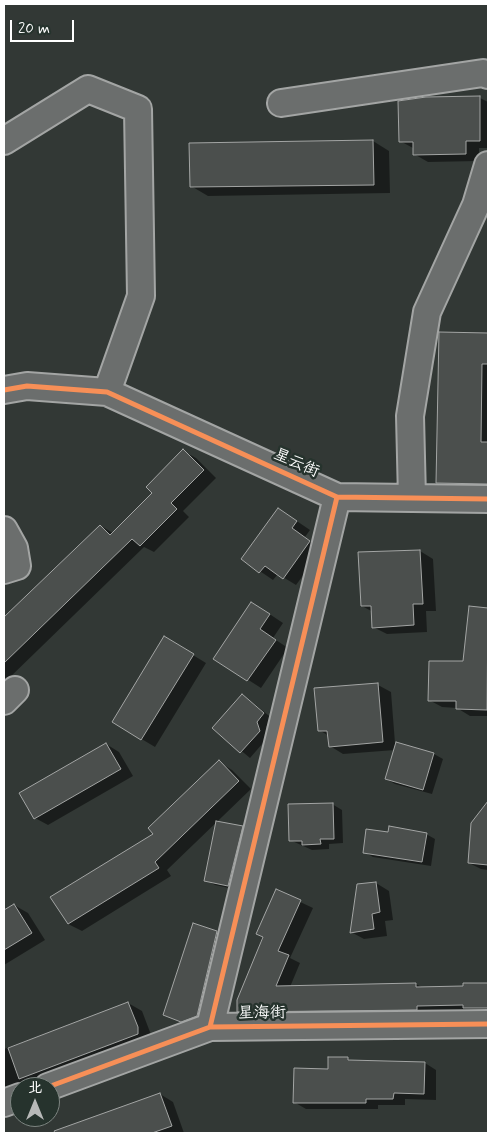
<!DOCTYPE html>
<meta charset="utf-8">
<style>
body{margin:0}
#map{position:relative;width:492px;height:1137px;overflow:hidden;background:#323835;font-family:Mynerve,"LXGW WenKai TC",sans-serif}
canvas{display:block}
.frame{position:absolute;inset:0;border:5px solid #fff;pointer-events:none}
.north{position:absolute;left:10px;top:1077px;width:50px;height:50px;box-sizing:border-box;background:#26332d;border:1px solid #7d8581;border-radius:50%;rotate:0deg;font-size:14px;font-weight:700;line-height:20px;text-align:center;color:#fff}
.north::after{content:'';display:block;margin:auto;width:18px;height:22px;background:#b7b9b8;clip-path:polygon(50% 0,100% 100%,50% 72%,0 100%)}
.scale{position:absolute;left:10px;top:20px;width:64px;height:22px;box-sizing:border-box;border:2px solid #fff;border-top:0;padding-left:6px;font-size:15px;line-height:18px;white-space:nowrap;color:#fff;-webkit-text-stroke:4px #26332d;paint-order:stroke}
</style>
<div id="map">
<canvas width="492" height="1137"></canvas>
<div class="frame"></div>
<div class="north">北</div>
<div class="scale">20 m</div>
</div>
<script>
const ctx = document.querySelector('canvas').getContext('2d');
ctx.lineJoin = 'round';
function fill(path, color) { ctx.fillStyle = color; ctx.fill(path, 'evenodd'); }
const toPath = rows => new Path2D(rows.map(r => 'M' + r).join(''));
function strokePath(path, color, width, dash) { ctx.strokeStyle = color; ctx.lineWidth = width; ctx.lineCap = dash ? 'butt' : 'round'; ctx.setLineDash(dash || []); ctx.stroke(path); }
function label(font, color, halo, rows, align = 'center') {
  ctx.font = font + ' Mynerve,"LXGW WenKai TC",sans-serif'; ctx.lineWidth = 5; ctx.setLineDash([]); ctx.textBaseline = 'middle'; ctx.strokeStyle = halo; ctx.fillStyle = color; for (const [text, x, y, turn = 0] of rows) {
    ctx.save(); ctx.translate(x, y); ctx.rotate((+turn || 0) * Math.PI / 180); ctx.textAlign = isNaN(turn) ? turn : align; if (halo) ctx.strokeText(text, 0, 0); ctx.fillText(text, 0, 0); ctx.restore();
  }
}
fill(toPath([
 [480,98,488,102,488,148,479,148,479,161,428,162,414,154,413,148,400,141],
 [373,141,389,151,390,193,208,196,191,186],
 [440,333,488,334,488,493,454,492,437,483],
 [183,451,196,458,216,478,183,511,189,517,154,552,144,547,4,683,4,618,101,526,113,533,153,493],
 [279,509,310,530,305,537,322,550,296,585,278,574,273,580,242,559],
 [420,551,433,559,436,611,426,611,427,632,387,634,373,627,373,612,362,606],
 [470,607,488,609,488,716,470,716,457,708,442,707,429,700,464,663],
 [265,611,283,623,273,638,288,648,261,688,214,658],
 [165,638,206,663,155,747,113,722],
 [378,685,391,692,395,743,434,754,443,759,432,794,395,784,386,779,395,750,343,754,330,746,329,736,319,730],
 [243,695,273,719,266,727,269,736,250,758,214,728],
 [106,744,119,752,133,776,48,825,35,818],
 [219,762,232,770,251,789,167,870,171,876,82,931,68,924,155,834],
 [488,803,488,870,481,869,469,863,472,823],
 [332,804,342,810,343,843,329,844,329,849,312,850,290,840],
 [242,827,251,832,238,890,215,885,206,880],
 [389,834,426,834,435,839,431,866,373,857,364,852],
 [376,883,389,891,393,920,385,921,387,936,364,939,351,932],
 [277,891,313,908,290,958,300,963,290,987,416,984,423,988,464,988,464,984,488,984,488,1014,250,1018,238,1011],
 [14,905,28,913,45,940,4,965,4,912],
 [194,925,217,933,230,940,196,1028,164,1015],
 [128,1003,142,1011,153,1040,34,1085,26,1081,4,1090,4,1049],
 [329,1058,348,1059,353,1061,425,1063,436,1070,436,1100,405,1099,405,1105,378,1105,378,1109,306,1109,294,1102,329,1070],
 [160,1094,173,1102,184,1133,50,1133]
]), '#0007');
const building = toPath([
 [480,96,480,141,466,141,466,154,413,155,413,142,399,142,398,101,426,97,480,96],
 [373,140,374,185,190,187,189,143,373,140],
 [439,332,488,333,488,364,482,364,481,442,488,442,488,484,436,483,439,332],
 [183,449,204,470,171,503,177,509,140,546,132,539,4,663,4,617,100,525,110,535,152,493,146,487,183,449],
 [278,508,297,521,292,528,310,541,283,579,265,566,259,573,241,559,278,508],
 [420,550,423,604,413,604,414,625,372,628,371,606,361,606,358,552,420,550],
 [251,602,270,614,260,629,276,640,247,681,213,659,251,602],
 [469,606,488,608,487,710,456,709,456,701,428,701,429,661,463,661,469,606],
 [164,636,194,654,141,740,112,722,164,636],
 [378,683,383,742,329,747,327,731,318,731,314,688,378,683],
 [242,694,264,713,257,722,260,731,240,753,212,728,242,694],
 [396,742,434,753,423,790,385,779,396,742],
 [106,743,121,769,34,819,19,793,106,743],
 [219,760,239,781,155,862,159,868,68,924,50,897,153,834,148,828,219,760],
 [488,801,488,865,468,863,471,823,488,801],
 [333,803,334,839,320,839,321,844,302,845,302,841,289,841,288,804,333,803],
 [216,821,243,826,228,886,204,881,216,821],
 [389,826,427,833,422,862,363,853,366,829,388,832,389,826],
 [376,882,380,912,372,914,374,929,350,933,357,884,376,882],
 [276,889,301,900,278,951,289,955,276,986,416,983,416,987,463,986,463,983,488,983,488,1008,463,1008,463,1005,417,1006,417,1010,237,1012,237,1000,263,937,256,934,276,889],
 [14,904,32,933,4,950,4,910,14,904],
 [193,923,217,931,197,1016,181,1022,163,1015,193,923],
 [128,1002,138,1027,138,1034,19,1079,8,1048,128,1002],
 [328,1057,348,1057,348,1060,425,1062,424,1094,394,1093,393,1099,366,1099,366,1103,293,1103,294,1068,328,1069,328,1057],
 [160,1093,172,1126,152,1133,55,1133,54,1131,160,1093]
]);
fill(building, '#4b4f4d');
strokePath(building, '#a3a5a4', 1);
const minor = toPath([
 [281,103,483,73,488,75],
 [4,141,88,89,138,109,141,296,107,392],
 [4,390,27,386,107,392,337,497,488,499],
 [412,498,410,416,427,312,476,205,488,165],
 [4,530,14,548,17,566,4,570],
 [4,701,15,690],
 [210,1027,337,497],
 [48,1087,210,1027,488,1024],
 [4,1103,20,1097]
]);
strokePath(minor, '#a3a5a4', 30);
strokePath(minor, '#6b6e6d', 26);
strokePath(toPath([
 [4,390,27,386,107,392,337,497,488,499],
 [210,1027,337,497],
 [48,1087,210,1027,488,1024]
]), '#f78f57', 5);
label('16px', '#fff', '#26332d', [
 ["星云街",296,464,24],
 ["星海街",262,1014,-1]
]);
</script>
